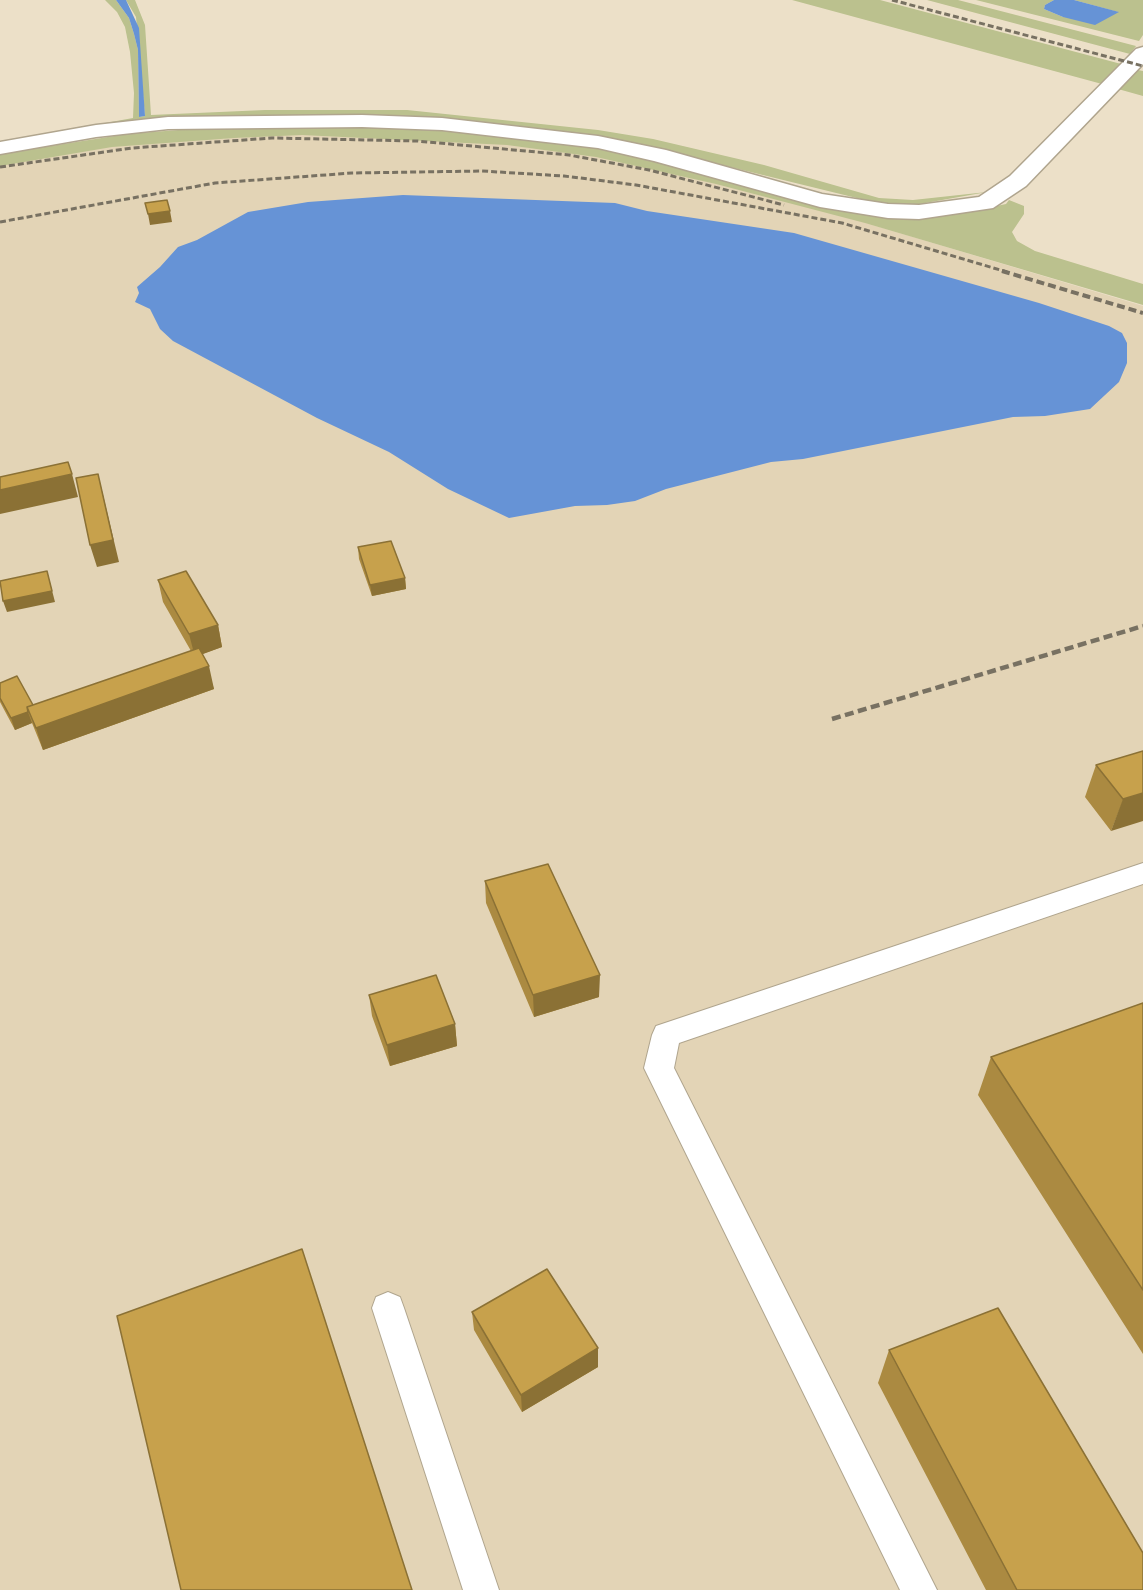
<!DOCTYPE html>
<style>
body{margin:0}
canvas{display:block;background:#ece0c8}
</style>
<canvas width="1143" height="1590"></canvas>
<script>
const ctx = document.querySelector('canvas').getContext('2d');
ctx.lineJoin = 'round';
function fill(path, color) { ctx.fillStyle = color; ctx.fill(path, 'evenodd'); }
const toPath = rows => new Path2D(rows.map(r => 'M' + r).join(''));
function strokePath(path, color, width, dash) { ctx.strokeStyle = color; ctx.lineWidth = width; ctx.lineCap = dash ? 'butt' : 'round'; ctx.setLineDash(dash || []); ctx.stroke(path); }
fill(toPath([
 [294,134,502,142,604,155,806,205,1143,306,1143,1590,0,1590,0,162,114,145]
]), '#e3d4b6');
fill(toPath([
 [105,0,116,0,129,18,134,34,138,50,139,117,145,116,136,17,126,0,135,0,145,25,151,115,265,110,407,110,598,130,653,139,764,165,879,198,913,200,987,192,914,205,873,202,669,152,508,127,202,119,0,145,0,142,133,118,134,93,130,52,125,27,117,12],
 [792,0,880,0,1125,65,1102,84],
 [927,0,958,0,1136,46,1130,54],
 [976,0,1054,0,1045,5,1044,9,1063,17,1118,12,1074,0,1143,0,1143,35,1139,41],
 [1138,70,1143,71,1143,96,1118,89],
 [360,126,479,132,597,147,735,181,927,218,964,213,1006,204,1009,200,1024,206,1024,214,1012,232,1017,241,1035,251,1143,284,1143,305,865,223,716,184,596,157,507,145,302,135,234,138,112,147,0,166,0,154,127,134,191,129]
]), '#bbc18e');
fill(toPath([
 [116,0,126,0,139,28,145,116,139,117,138,50,134,34,129,18],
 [1054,0,1074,0,1119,12,1095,25,1063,17,1044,9,1045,5],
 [403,195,615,203,647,211,794,233,1039,303,1109,326,1122,333,1127,343,1127,363,1119,382,1090,409,1045,416,1013,417,803,459,771,462,666,489,635,501,607,505,575,506,509,518,448,489,389,452,317,418,173,341,160,329,150,309,135,302,139,293,137,287,160,267,178,247,197,240,248,212,308,202]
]), '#6693d6');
const service = toPath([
 [1143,863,1143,884,679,1043,674,1068,937,1590,900,1590,644,1068,652,1035,656,1026,1143,863],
 [388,1292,400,1297,404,1308,499,1590,463,1590,372,1308,376,1297,388,1292]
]);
const minor = toPath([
 [1143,47,1143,64,1026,186,993,208,919,219,888,218,820,207,654,161,598,148,442,130,362,127,168,129,96,137,0,154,0,142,96,125,168,117,362,115,442,118,598,136,666,150,822,194,888,204,919,205,979,197,1010,176,1136,49,1143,47]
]);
strokePath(service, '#b0a58e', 2);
strokePath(minor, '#b0a58e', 3);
fill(service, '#fff');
fill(minor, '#fff');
strokePath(toPath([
 [892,0,1143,66],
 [0,167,132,148,272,138,417,141,569,155,649,170,784,205],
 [0,222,215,183,352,173,482,171,564,176,636,185,842,223,1007,272]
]), '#787162', 3, [6, 3]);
strokePath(toPath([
 [1002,271,1143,313]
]), '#787162', 4, [8, 4]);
strokePath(toPath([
 [832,719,1143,626]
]), '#787162', 4.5, [9, 4.5]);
fill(toPath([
 [358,547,405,578,406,589,372,596,359,559],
 [158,580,218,625,222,647,202,654,214,689,43,750,32,723,15,730,0,702,0,683,33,705,191,651,163,602],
 [1143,751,1111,831,1085,797,1096,765],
 [485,881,599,997,534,1017,486,903],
 [369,995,455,1024,457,1046,390,1066,372,1016],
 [1143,1003,1143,1354,978,1095,991,1057],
 [472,1312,598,1348,598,1367,522,1412,474,1330],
 [889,1350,1143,1590,986,1590,878,1383]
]), '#ab8a41');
fill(toPath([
 [170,211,172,222,150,225,148,214],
 [72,474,78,497,0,514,0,490],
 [98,474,119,562,97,567,90,545],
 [47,571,55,602,7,612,3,601],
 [405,578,406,589,372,596,370,585],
 [218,625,222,647,195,657,189,634],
 [209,666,214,689,43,750,36,728],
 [28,712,32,723,15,730,11,718],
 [1143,793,1143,821,1111,831,1123,799],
 [600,975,599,997,534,1017,533,995],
 [455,1024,457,1046,390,1066,387,1045],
 [598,1348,598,1367,522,1412,521,1395]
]), '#8b7135');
const building = toPath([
 [167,200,170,211,148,214,145,203,167,200],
 [68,462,72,474,0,490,0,477,68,462],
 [98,474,113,540,90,545,76,478,98,474],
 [391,541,405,578,370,585,358,547,391,541],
 [47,571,52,591,3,601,0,581,47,571],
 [186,571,218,625,189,634,158,580,186,571],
 [199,648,209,666,36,728,27,707,199,648],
 [17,676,33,705,27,707,28,712,11,718,0,698,0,683,17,676],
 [1143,751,1143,793,1123,799,1096,765,1143,751],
 [548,864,600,975,533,995,485,881,548,864],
 [436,975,455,1024,387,1045,369,995,436,975],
 [1143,1003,1143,1290,991,1057,1143,1003],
 [302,1249,412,1590,181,1590,117,1316,302,1249],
 [547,1269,598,1348,521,1395,472,1312,547,1269],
 [998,1308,1143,1553,1143,1590,1017,1590,889,1350,998,1308]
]);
fill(building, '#c7a14c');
strokePath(building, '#8b7135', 1.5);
</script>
